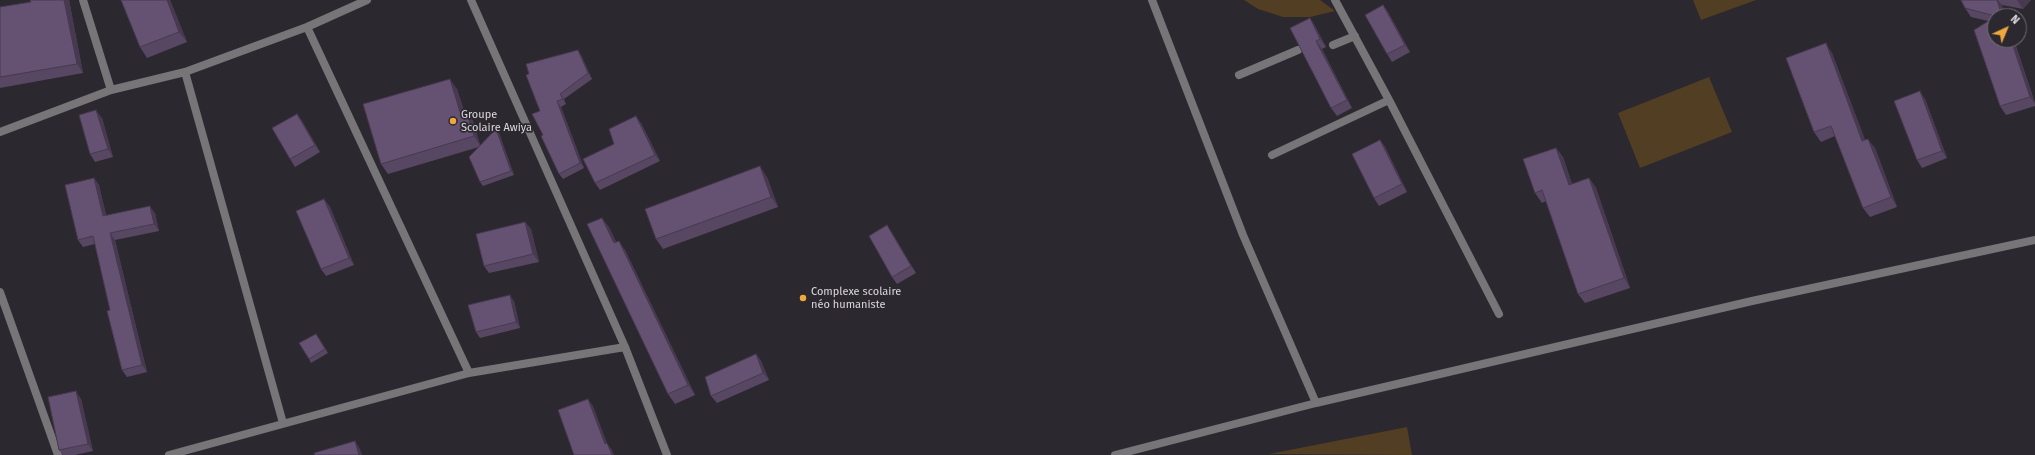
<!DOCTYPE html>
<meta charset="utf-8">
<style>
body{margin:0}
#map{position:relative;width:2035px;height:455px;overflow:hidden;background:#2c282f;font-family:"Fira Sans",sans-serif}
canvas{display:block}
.north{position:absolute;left:1987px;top:8px;width:40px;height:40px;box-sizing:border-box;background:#2c282f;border:1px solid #726e74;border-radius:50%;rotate:44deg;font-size:11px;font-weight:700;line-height:16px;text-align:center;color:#dbd8dc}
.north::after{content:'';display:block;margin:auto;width:14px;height:18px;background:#eea83c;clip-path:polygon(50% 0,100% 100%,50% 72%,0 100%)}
</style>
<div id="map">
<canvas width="2035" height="455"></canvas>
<div class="north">N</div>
</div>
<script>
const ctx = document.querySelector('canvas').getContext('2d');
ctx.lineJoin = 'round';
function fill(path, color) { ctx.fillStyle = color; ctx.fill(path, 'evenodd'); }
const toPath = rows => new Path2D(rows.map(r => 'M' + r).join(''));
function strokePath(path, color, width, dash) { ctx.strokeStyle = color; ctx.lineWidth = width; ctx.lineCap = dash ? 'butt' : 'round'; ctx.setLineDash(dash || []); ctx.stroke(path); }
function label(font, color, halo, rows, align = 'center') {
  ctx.font = font + ' "Fira Sans",sans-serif'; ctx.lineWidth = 3.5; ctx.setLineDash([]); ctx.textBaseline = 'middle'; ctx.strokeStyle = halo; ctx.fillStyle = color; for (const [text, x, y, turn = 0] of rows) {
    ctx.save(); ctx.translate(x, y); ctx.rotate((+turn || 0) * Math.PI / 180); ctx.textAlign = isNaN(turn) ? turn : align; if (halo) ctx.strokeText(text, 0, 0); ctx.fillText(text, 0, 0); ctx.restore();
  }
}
fill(toPath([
 [1244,0,1320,0,1335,11,1310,17,1283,17,1258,9],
 [1693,0,1756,0,1701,20],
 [1709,77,1732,132,1640,168,1618,113],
 [1407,427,1412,455,1269,454]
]), '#523e23');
strokePath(toPath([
 [1335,0,1389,100,1499,314],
 [1333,45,1355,36],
 [1239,75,1298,50],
 [1272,155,1389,100]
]), '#777578', 8);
strokePath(toPath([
 [83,0,111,90],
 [471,0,625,347,667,455],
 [1152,0,1243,235,1316,403],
 [307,27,469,373],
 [185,72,283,423],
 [0,132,111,90,185,72,307,27,367,0],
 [0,292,58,455],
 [169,455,469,373,625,347],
 [1115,455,1316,403,1752,301,2035,240]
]), '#777578', 8);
fill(toPath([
 [69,0,83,73,0,88,0,7,31,2],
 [121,0,170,0,187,42,147,58,140,47],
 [1961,0,2031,0,2023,9,2002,5,1995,16,1995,40,2014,40,2035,103,2035,106,2006,115,2000,106,1988,21,1971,17,1965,8],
 [1383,5,1388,12,1410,52,1392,62,1387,54],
 [1310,18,1315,26,1326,47,1322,49,1352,108,1337,116,1331,108],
 [1832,53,1865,140,1875,148,1897,207,1870,217,1863,208,1835,136,1821,142,1814,132],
 [581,55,592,79,564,99,566,104,561,107,584,168,563,179,559,174,543,135,540,111],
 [457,89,464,111,466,111,473,121,480,146,499,133,514,175,483,186,480,182,479,147,388,174,381,164],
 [1925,99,1947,158,1922,168,1917,160],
 [297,114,302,121,320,152,295,167,290,159],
 [102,118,113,157,95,162,90,154],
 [641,123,660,161,600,190,595,183,614,144],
 [1380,140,1385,147,1407,192,1379,206,1374,198],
 [1556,148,1563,157,1572,184,1589,178,1596,188,1630,288,1585,303,1578,294,1546,201,1542,203,1535,193],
 [767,177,778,207,663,249,656,239],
 [94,178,99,185,106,215,155,213,159,231,115,240,147,372,127,377,122,370,110,310,95,244,83,247,78,240],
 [324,199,330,207,354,265,326,276,321,269],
 [525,222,531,229,539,262,489,273,484,266],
 [609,227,616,242,625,250,695,395,675,404,668,394],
 [892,233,916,273,897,284,892,277],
 [514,301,520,328,480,338,476,332],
 [319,338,328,353,311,363,309,359],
 [756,354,761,361,769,380,717,403,711,396],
 [81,399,93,451,75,455,63,455,59,450]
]), '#574762');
fill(toPath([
 [64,0,69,0,83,73,77,64],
 [167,0,170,0,187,42,179,32],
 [1997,0,1998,0,2002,5,2006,16,2002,16],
 [2017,0,2031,0,2023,9],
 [1383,5,1388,12,1410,52,1405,45],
 [1310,18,1315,26,1326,47,1320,39],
 [2011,40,2014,40,2035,104,2030,97],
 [1316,41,1322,49,1352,108,1347,100],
 [1826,43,1832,53,1869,150,1862,141],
 [578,50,581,55,592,79,588,73],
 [450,79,457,89,468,123,460,112],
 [1920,91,1925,99,1947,158,1942,151],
 [560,94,564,99,566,104],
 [557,101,561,107,584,168,580,163],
 [96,110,102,118,113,157,108,149],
 [466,111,473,121,481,147,474,136],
 [297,114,302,121,320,152,315,145],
 [636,116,641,123,660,161,655,155],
 [496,129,499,133,514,175,511,171],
 [1868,139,1875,148,1897,207,1891,197],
 [1380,140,1385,147,1407,192,1402,184],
 [1556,148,1563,157,1576,195,1569,185],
 [760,166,767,177,778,207,771,197],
 [94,178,99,185,108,223,103,216],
 [1589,178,1596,188,1630,288,1624,278],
 [324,199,330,207,354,265,349,258],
 [150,206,155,213,159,231,154,224],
 [602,218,609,227,621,253,614,243],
 [525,222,531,229,539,262,533,254],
 [887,225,892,233,916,273,911,266],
 [110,233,115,240,147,372,142,365],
 [619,241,625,250,695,395,688,385],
 [510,295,514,301,520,328,516,322],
 [756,354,761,361,769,380,763,373],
 [76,391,81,399,93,451,88,444],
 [588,399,593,406,610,451,605,444],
 [355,441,360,449,362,455,359,455],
 [607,443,612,450,614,455,612,455]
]), '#473950');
const building = toPath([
 [30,0,64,0,77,64,0,77,0,7,31,2,30,0],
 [121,0,167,0,179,32,140,47,121,0],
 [1961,0,1997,0,2002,16,1995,16,1965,8,1961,0],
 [1383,5,1405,45,1387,54,1365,15,1383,5],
 [1995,17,1995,40,2011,40,2030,97,2000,106,1974,30,1995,17],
 [1310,18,1320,39,1316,41,1347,100,1331,108,1290,28,1310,18],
 [1826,43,1862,141,1868,139,1891,197,1863,208,1831,126,1814,132,1786,58,1826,43],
 [578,50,588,73,560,94,563,99,557,101,580,163,559,174,541,136,543,135,532,114,540,111,526,75,529,74,526,64,578,50],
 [450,79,460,112,466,111,474,136,381,164,363,104,450,79],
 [1920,91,1942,151,1917,160,1894,101,1920,91],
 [96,110,108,149,90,154,79,115,96,110],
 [297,114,315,145,290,159,272,128,297,114],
 [636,116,655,155,595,183,583,159,614,144,609,129,636,116],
 [496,129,511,171,480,182,469,157,496,129],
 [1380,140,1402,184,1374,198,1352,154,1380,140],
 [1556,148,1569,185,1589,178,1624,278,1578,294,1542,190,1535,193,1523,159,1556,148],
 [760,166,771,197,656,239,645,209,760,166],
 [94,178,103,216,150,206,154,224,110,233,142,365,122,370,107,311,110,310,93,236,78,240,65,185,94,178],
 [324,199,349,258,321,269,296,211,324,199],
 [602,218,614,243,619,241,688,385,668,394,587,224,602,218],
 [525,222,533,254,484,266,476,234,525,222],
 [887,225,911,266,892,277,869,236,887,225],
 [510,295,516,322,476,332,468,305,510,295],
 [316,334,325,349,309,359,299,343,316,334],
 [756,354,763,373,711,396,705,377,756,354],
 [76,391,88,444,59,450,48,397,76,391],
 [588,399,605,444,607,443,612,455,574,455,558,410,588,399],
 [355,441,359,455,315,455,314,453,355,441]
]);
fill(building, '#655272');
strokePath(building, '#473950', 1);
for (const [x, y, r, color] of [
 [453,121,4,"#eea83c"],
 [803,298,4,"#eea83c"]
]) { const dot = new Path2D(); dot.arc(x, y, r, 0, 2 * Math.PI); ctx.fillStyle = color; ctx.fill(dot); strokePath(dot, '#2c282f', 1.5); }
label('11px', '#dbd8dc', '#2c282f', [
 ["Groupe",461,115],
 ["Scolaire Awiya",461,128],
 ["Complexe scolaire",811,292],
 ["néo humaniste",811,305]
], 'left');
</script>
